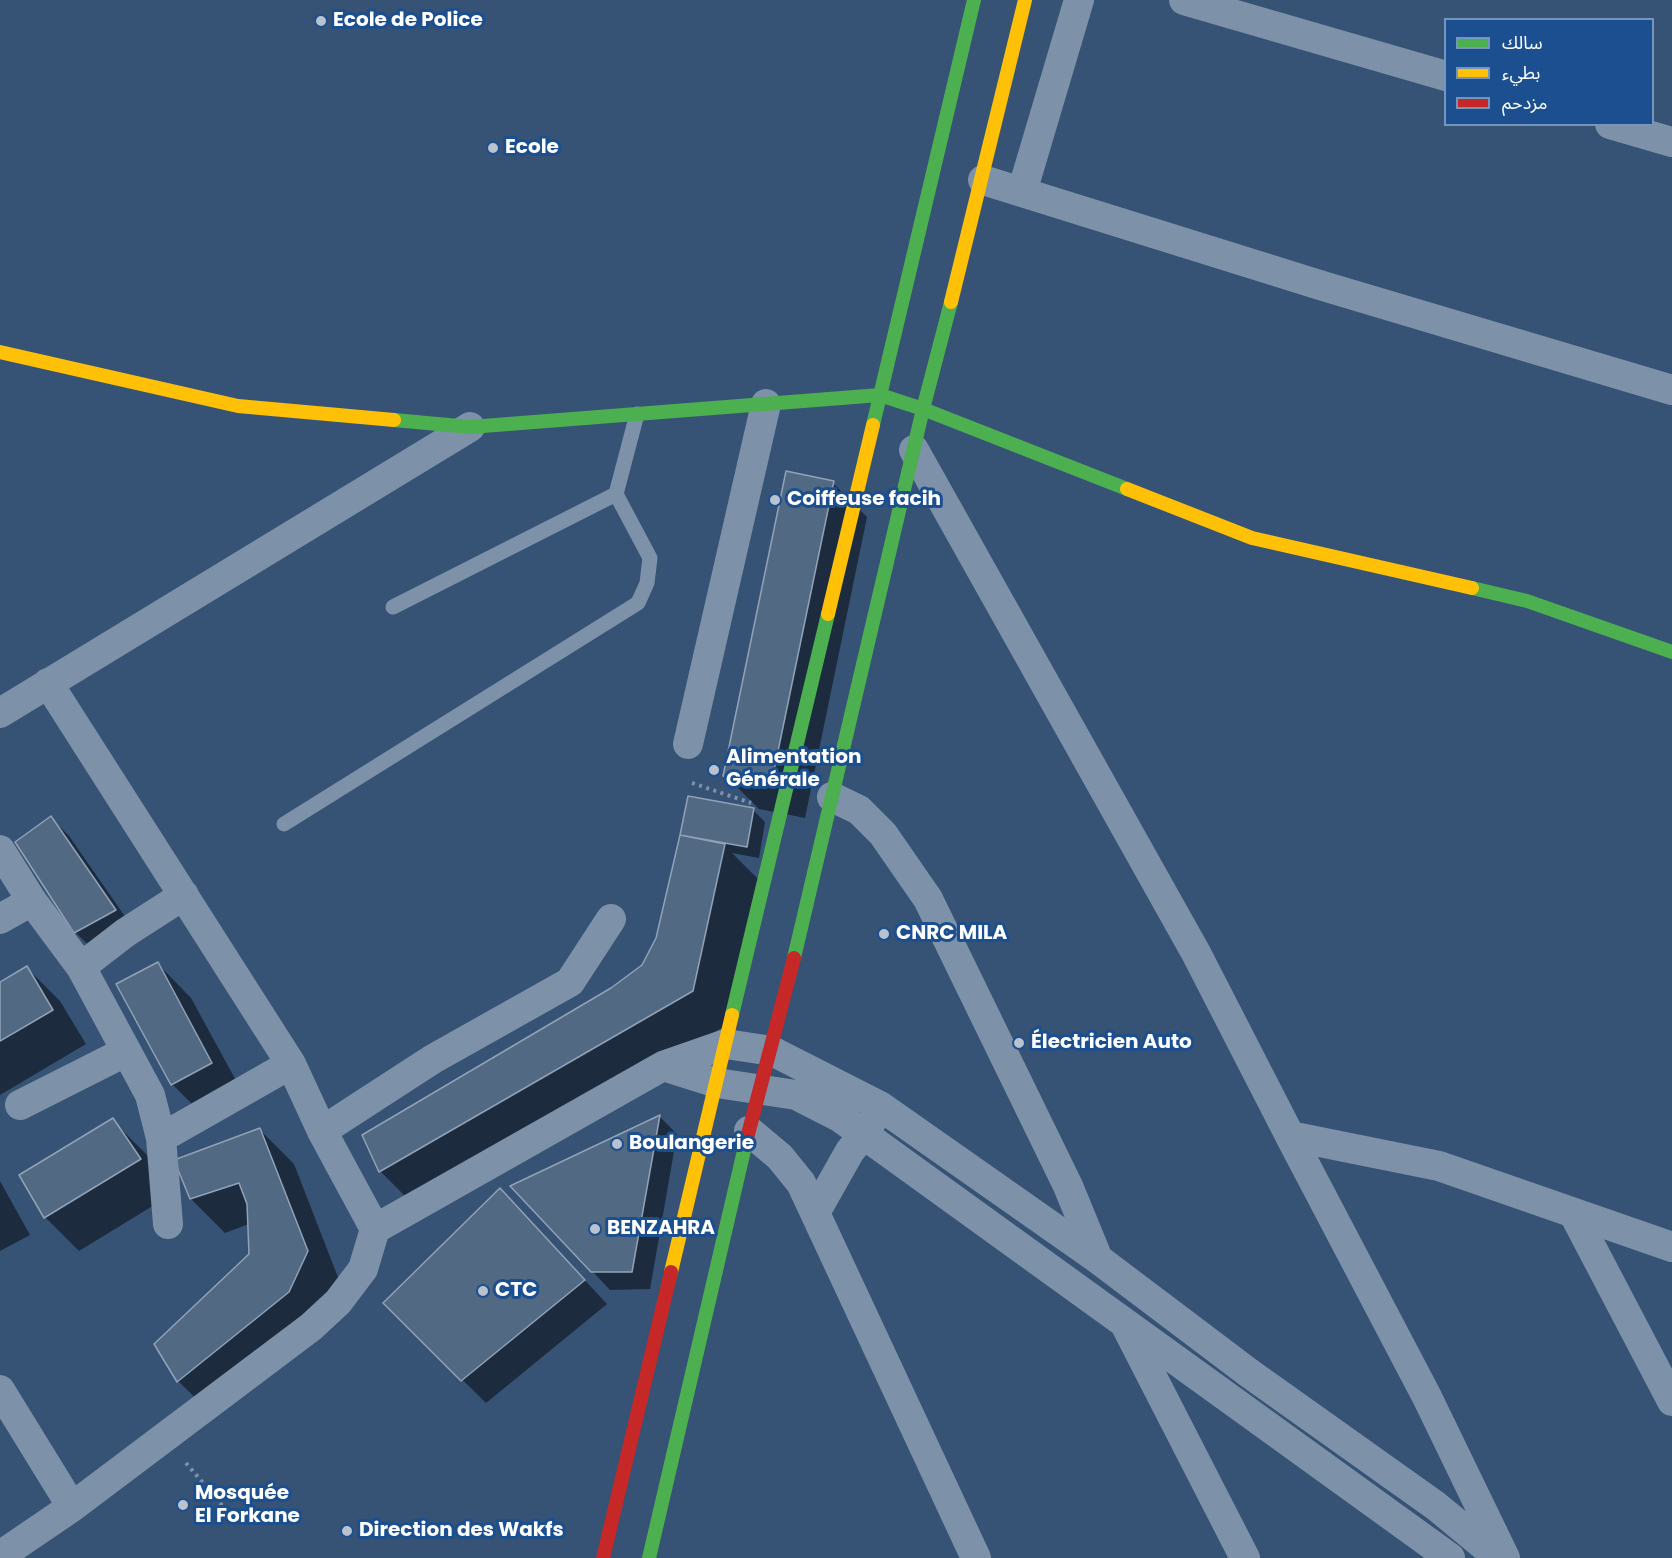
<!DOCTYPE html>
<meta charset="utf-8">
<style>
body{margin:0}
#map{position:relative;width:1672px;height:1558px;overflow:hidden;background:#365274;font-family:Poppins,"Noto Sans Arabic",sans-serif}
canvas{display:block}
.legend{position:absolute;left:1444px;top:18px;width:210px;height:108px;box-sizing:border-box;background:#1b4f8f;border:2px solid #7695bc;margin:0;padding:8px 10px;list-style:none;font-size:18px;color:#fff}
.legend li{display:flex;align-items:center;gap:12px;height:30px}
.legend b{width:30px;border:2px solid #7695bc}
</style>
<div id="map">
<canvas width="1672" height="1558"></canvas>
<ul class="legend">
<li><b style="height:8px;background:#4caf50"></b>سالك</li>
<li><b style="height:8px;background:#ffc107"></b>بطيء</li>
<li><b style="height:8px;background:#c62828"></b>مزدحم</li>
</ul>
</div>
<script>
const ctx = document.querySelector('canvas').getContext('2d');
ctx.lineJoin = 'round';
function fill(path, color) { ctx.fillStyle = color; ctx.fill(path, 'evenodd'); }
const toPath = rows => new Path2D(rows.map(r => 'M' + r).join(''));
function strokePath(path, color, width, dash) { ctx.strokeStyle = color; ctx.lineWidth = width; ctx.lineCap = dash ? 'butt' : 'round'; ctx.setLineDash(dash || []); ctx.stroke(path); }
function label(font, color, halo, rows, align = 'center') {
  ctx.font = font + ' Poppins,sans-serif'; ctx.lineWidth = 6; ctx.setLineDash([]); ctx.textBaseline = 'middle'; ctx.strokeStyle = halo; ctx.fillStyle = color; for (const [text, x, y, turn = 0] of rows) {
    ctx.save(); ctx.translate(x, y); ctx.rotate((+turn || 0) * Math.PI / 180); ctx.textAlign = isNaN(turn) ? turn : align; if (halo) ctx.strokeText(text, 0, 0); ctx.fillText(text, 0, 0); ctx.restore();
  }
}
fill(toPath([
 [833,483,867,517,805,818,759,809,725,775],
 [753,810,765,822,759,858,732,853,758,879,727,1025,414,1205,380,1171,644,966,658,938,686,838,682,834],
 [51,818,69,836,133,928,94,950,75,932],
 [158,964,191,998,245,1097,206,1118,172,1084],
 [27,968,60,1001,86,1044,0,1095,0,984],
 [660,1117,677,1134,650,1289,610,1290,513,1186],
 [112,1120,146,1154,174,1193,79,1251,45,1217],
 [260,1130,294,1164,341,1285,212,1414,178,1381,250,1255,249,1224,225,1233,191,1199],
 [0,1181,30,1235,0,1251],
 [523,1214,607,1304,486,1403,385,1303]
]), '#0007');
const building = toPath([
 [786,471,834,481,771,785,723,776,786,471],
 [688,796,754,808,747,847,680,835,688,796],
 [51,816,116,910,74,933,15,842,51,816],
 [680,835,725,844,693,991,379,1172,362,1135,611,988,642,965,656,938,680,835],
 [158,962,212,1063,171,1085,116,984,158,962],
 [27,966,53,1010,0,1041,0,982,27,966],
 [660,1115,632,1272,591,1272,510,1186,660,1115],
 [113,1118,141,1159,44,1218,19,1175,113,1118],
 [260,1128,308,1251,289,1292,177,1382,154,1344,249,1254,247,1204,239,1183,190,1199,174,1160,260,1128],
 [500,1188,585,1280,461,1381,383,1303,500,1188]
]);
fill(building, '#526984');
strokePath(building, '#92a2b6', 1.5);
strokePath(toPath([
 [692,783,751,803],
 [186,1463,232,1517]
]), '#7d92a8', 4, [3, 4.5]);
strokePath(toPath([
 [393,607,616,494],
 [284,824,638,603,647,583,650,558,616,494,637,414]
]), '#7d92a8', 15);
strokePath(toPath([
 [1184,0,1446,76],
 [1610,124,1672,142],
 [983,180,1323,286,1672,390],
 [1022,192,1079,0],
 [914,450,1196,953,1290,1136,1439,1166,1672,1247],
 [48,683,291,1064,322,1131,375,1229],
 [0,713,470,427],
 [688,744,766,404],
 [832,797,859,810,883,834,928,899,1068,1186,1098,1259],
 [0,850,32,901,81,967,150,1095,161,1138],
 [0,919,32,901],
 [81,967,125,933,184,895],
 [663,1066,717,1083,796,1095,841,1118,1450,1558],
 [20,1105,125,1052],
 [322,1131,433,1059,570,982,611,919],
 [749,1131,780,1157,801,1183,976,1558],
 [1290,1136,1427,1397,1505,1558],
 [815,1213,850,1151,865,1133,874,1117],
 [1575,1216,1672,1401],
 [168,1224,161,1138,291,1064],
 [1126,1326,1245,1558],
 [0,1390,72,1507],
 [0,1556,72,1507,311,1327,338,1302,363,1269,375,1229,663,1066,726,1044,772,1051,880,1106,1098,1259,1249,1373,1436,1506,1499,1558]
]), '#7d92a8', 30);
strokePath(toPath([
 [394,420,470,427,880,395,923,409,1127,489],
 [873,425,974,0],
 [1472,588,1527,601,1672,652],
 [794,958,923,409,951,302],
 [732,1015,828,614],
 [649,1558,746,1142]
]), '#4caf50', 14);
strokePath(toPath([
 [951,302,1025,0],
 [0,352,238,406,394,420],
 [1127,489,1252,538,1472,588],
 [828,614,873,425],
 [671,1272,732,1015]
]), '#ffc107', 14);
strokePath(toPath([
 [746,1142,794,958],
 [603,1558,671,1272]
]), '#c62828', 14);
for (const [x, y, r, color] of [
 [321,21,6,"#b9c2ce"],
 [493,148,6,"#b9c2ce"],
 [775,500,6,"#b9c2ce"],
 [714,770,6,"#b9c2ce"],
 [884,934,6,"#b9c2ce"],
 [1019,1043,6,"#b9c2ce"],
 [617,1144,6,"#b9c2ce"],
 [595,1229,6,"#b9c2ce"],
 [483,1291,6,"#b9c2ce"],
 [183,1505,6,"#b9c2ce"],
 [347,1531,6,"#b9c2ce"]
]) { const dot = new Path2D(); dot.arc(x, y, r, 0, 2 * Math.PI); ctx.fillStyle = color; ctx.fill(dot); strokePath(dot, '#1b4f8f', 2); }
label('bold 20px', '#fff', '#1b4f8f', [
 ["Ecole de Police",333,21],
 ["Ecole",505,148],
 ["Coiffeuse facih",787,500],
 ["Alimentation",726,758],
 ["Générale",726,781],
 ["CNRC MILA",896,934],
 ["Électricien Auto",1031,1043],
 ["Boulangerie",629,1144],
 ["BENZAHRA",607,1229],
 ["CTC",495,1291],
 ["Mosquée",195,1494],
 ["El Forkane",195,1517],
 ["Direction des Wakfs",359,1531]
], 'left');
</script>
